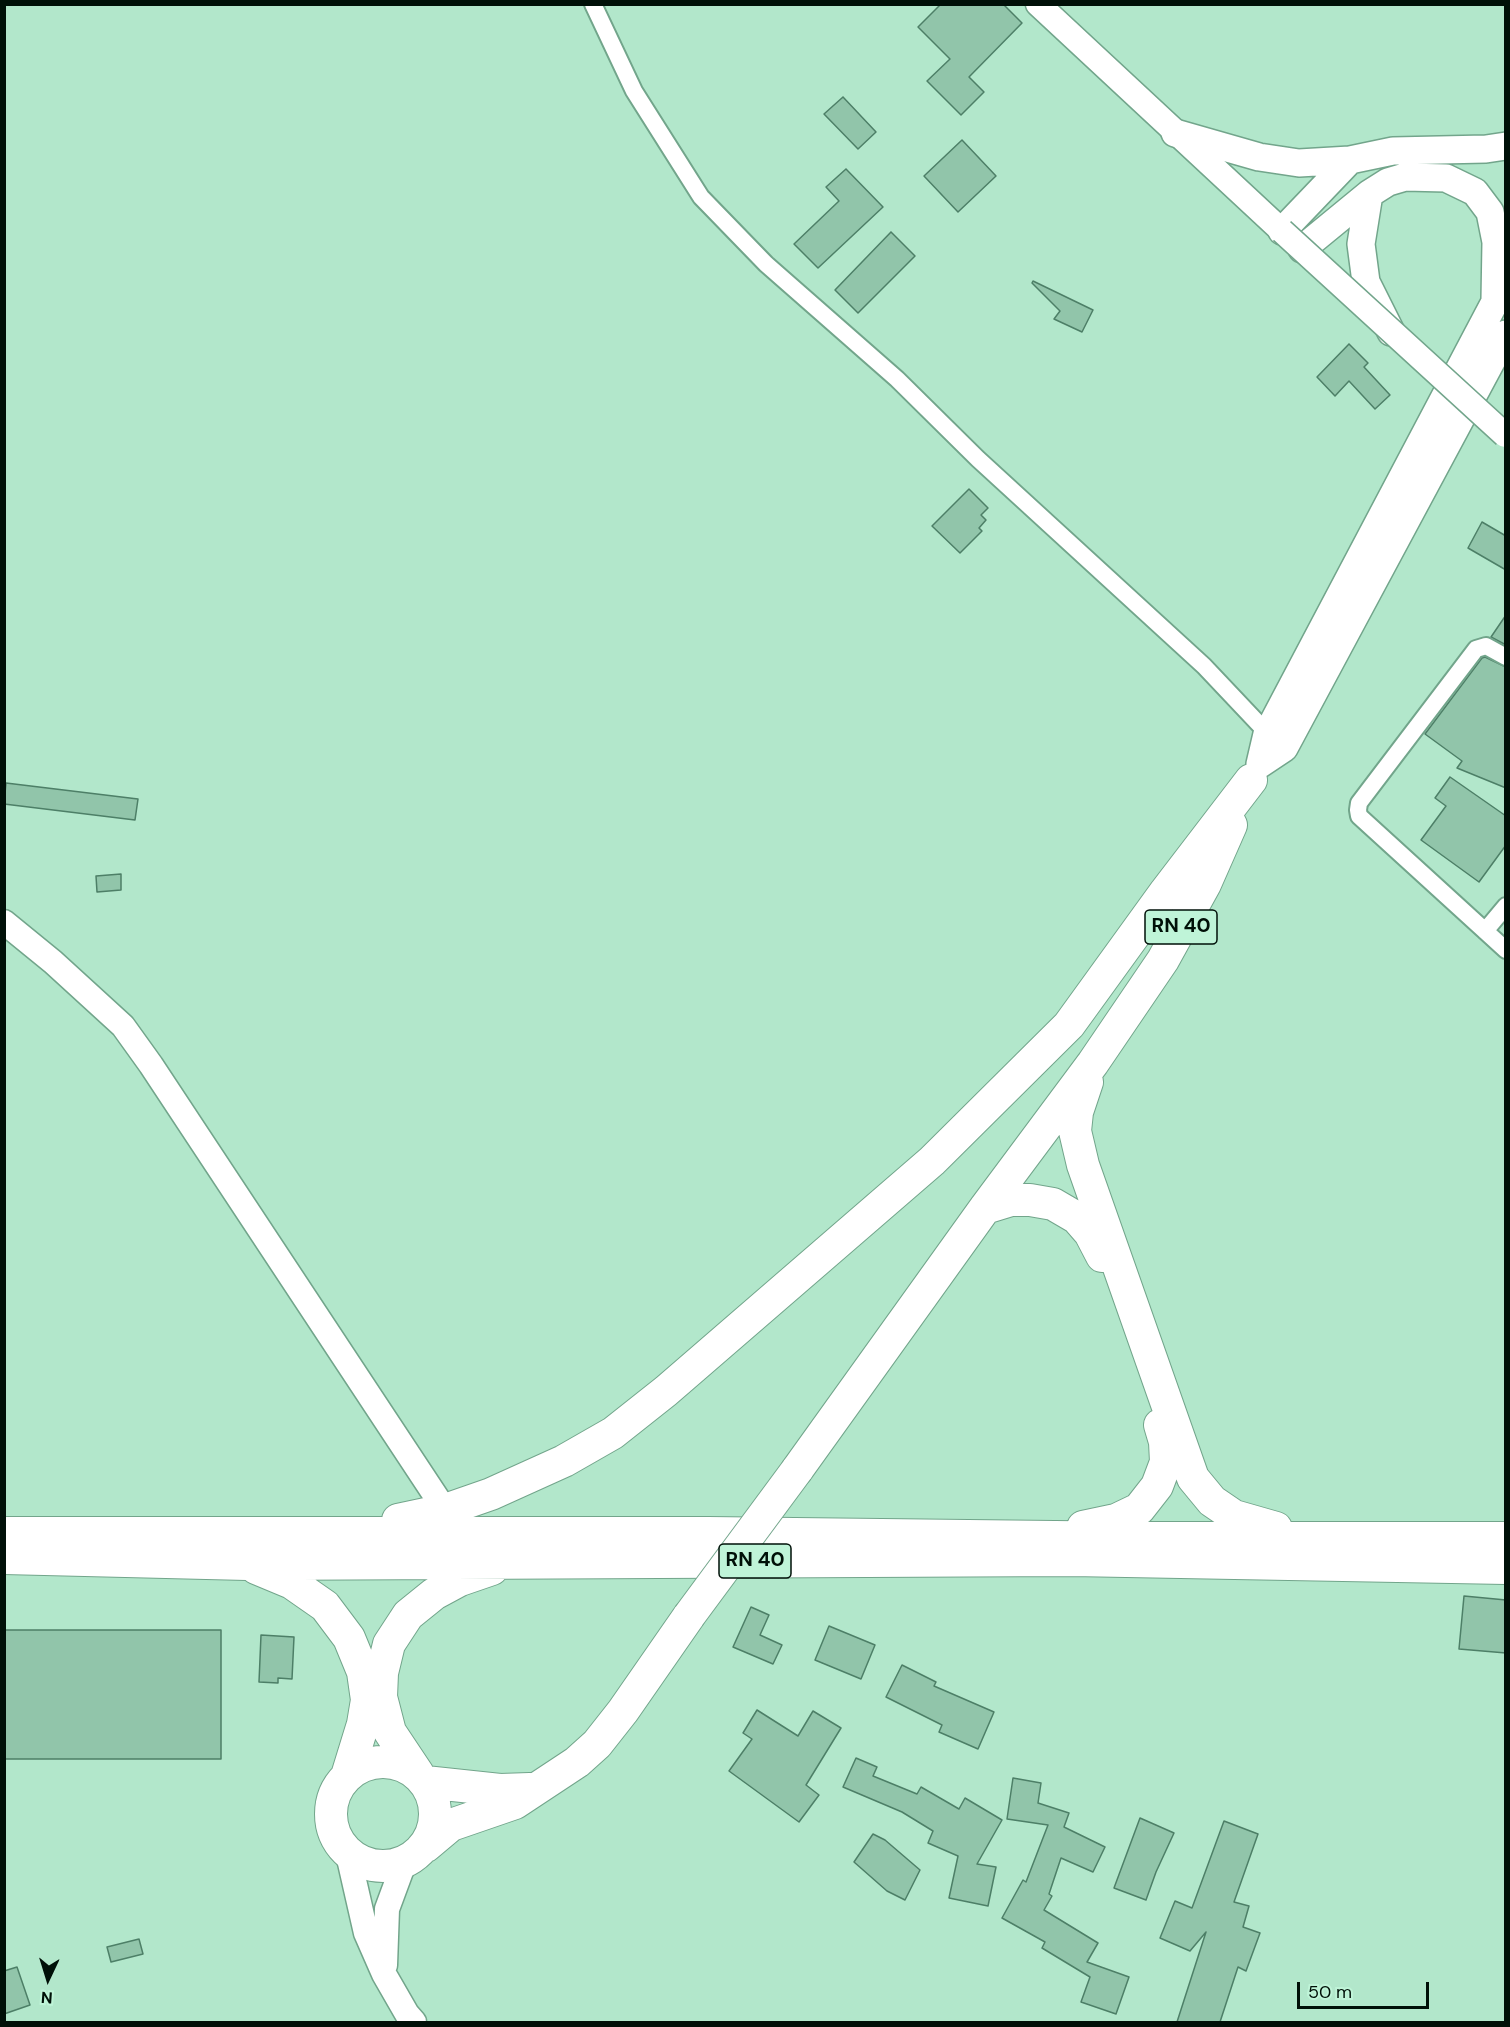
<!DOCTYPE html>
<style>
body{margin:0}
#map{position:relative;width:1510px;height:2027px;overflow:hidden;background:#b2e7cb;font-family:"DM Sans",sans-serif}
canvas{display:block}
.frame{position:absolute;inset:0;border:6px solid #001008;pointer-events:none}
.north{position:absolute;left:18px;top:1949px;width:60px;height:60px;-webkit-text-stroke:4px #bff4d8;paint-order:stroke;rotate:184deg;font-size:16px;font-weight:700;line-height:24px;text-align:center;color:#001008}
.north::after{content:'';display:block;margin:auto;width:21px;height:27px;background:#001008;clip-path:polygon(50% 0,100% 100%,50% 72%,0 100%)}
.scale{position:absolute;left:1297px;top:1982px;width:132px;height:27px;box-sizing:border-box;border:3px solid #001008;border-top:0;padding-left:8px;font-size:18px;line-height:21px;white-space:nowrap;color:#001008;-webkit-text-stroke:4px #bff4d8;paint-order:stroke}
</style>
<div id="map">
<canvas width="1510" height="2027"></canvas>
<div class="frame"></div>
<div class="north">N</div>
<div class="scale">50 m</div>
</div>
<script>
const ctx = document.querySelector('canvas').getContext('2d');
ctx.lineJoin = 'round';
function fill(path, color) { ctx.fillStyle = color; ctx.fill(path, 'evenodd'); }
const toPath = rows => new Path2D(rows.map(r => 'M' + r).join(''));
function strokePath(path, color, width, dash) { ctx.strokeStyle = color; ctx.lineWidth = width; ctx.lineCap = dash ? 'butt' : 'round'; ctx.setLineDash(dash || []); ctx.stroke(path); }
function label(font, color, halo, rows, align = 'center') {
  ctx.font = font + ' "DM Sans",sans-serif'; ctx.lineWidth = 4.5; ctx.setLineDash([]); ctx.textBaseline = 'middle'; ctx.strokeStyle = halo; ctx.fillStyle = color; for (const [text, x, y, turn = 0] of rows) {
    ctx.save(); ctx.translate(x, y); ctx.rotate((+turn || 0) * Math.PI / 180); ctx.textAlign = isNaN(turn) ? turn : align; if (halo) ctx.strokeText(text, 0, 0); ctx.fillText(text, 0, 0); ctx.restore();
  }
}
const building = toPath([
 [941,4,1003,4,1022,23,969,77,984,92,961,115,927,81,950,59,918,27,941,4],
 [843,97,876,132,858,149,824,114,843,97],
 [962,140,996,176,958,212,924,176,962,140],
 [846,169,883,207,818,268,794,244,839,201,826,187,846,169],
 [891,232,915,256,858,313,835,290,891,232],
 [1033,281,1093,310,1082,332,1054,319,1060,311,1032,283,1033,281],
 [1349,344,1368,363,1364,367,1390,395,1375,409,1349,381,1335,396,1317,377,1349,344],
 [969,489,988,508,981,515,986,520,979,528,982,531,960,553,932,526,969,489],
 [1482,522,1506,536,1506,570,1468,548,1482,522],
 [1506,615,1506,645,1491,637,1506,615],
 [1485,657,1506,667,1506,788,1457,768,1462,761,1425,734,1482,658,1485,657],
 [1450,777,1506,816,1506,845,1479,882,1421,840,1446,806,1435,798,1450,777],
 [6,783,138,799,135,820,4,804,6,783],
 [121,874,121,890,97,892,96,876,121,874],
 [1464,1596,1506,1600,1506,1653,1459,1649,1464,1596],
 [751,1607,769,1615,760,1635,782,1645,773,1664,733,1647,751,1607],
 [829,1626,875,1645,861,1679,815,1660,829,1626],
 [4,1630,221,1630,221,1759,4,1759,4,1630],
 [261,1635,294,1637,292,1679,278,1678,278,1683,259,1682,261,1635],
 [902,1665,936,1682,934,1686,994,1712,978,1749,939,1732,942,1725,886,1697,902,1665],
 [757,1710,798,1736,813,1711,841,1728,806,1785,819,1795,799,1822,729,1771,752,1739,743,1733,757,1710],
 [856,1758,877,1767,873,1776,917,1794,921,1787,959,1809,965,1798,1002,1820,977,1864,996,1867,988,1906,949,1898,958,1856,928,1843,933,1831,902,1812,843,1787,856,1758],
 [1013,1778,1041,1783,1038,1803,1069,1813,1064,1827,1105,1847,1093,1872,1061,1858,1049,1894,1052,1896,1044,1910,1098,1943,1087,1962,1129,1977,1116,2014,1081,2002,1090,1977,1042,1948,1045,1942,1002,1918,1023,1880,1026,1882,1048,1825,1007,1819,1013,1778],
 [1140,1818,1174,1833,1156,1872,1146,1900,1114,1888,1140,1818],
 [1224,1821,1258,1834,1234,1902,1249,1906,1243,1927,1260,1933,1246,1971,1238,1967,1220,2022,1177,2022,1206,1932,1190,1951,1160,1938,1175,1901,1192,1908,1224,1821],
 [873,1834,885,1840,920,1870,905,1900,887,1891,854,1862,873,1834],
 [139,1939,143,1954,111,1962,107,1947,139,1939],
 [17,1967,30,2005,4,2014,4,1971,17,1967]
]);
fill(building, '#91c5aa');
strokePath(building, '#4d7f67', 1.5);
const street = toPath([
 [593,4,634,91,701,197,766,264,897,379,978,459,1204,666,1273,739],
 [1506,657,1486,646,1476,649,1359,803,1358,810,1359,816,1506,950],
 [1485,931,1506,906]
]);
const secondary = toPath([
 [1038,4,1282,231],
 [4,922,53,962,123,1026,151,1065,445,1510],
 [348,1854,366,1933,384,1974,407,2014,414,2022],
 [385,1965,387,1909,404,1863]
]);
const primary = toPath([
 [1175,133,1259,157,1299,163,1350,160,1393,151,1486,149,1506,146],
 [1282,231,1350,160],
 [1302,249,1369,194],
 [1391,332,1366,282,1361,244,1369,194,1388,182,1405,177,1446,178,1475,192,1490,212,1496,242,1495,300],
 [1260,764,1267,734,1506,281],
 [1260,764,1284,748,1506,334]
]);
const highway = toPath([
 [1087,1082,1077,1112,1075,1131,1083,1165,1193,1478,1212,1501,1234,1516,1276,1528],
 [985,1208,1011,1200,1030,1200,1053,1204,1077,1218,1090,1233,1102,1256],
 [797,1470,985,1208,1093,1063,1163,960,1205,884,1231,825],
 [398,1520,445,1510,491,1494,564,1461,613,1433,666,1391,932,1161,1069,1025,1166,891,1251,780],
 [1083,1527,1116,1520,1139,1509,1157,1486,1166,1462,1165,1442,1160,1425],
 [4,1533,708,1533,1141,1538,1506,1538],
 [4,1558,247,1564,1072,1560,1506,1568],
 [256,1568,292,1583,325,1606,349,1638,363,1672,367,1700,363,1724,347,1776],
 '331 1814a52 52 0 1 1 104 0a52 52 0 1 1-104 0Z',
 [418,1774,390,1732,381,1697,382,1673,389,1644,408,1615,434,1594,460,1580,492,1569],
 [425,1782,500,1790,530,1789],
 [426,1846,451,1825,515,1803,577,1762,597,1744,623,1711,689,1616]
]);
strokePath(street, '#72a58b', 20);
strokePath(secondary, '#72a58b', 27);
strokePath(primary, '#72a58b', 30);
strokePath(highway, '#72a58b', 34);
strokePath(street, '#fff', 16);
strokePath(secondary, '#fff', 24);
strokePath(primary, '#fff', 27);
strokePath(highway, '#fff', 32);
const secondaryBridge = toPath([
 [1282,231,1505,435]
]);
const highwayBridge = toPath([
 [689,1616,797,1470]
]);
strokePath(secondaryBridge, '#72a58b', 27, []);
strokePath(highwayBridge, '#72a58b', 34, []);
strokePath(secondaryBridge, '#fff', 24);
strokePath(highwayBridge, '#fff', 32);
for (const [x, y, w] of [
 [1181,927,72],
 [755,1561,72]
]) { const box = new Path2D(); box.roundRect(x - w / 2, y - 17, w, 34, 4.5); ctx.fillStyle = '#bff4d8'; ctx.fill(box); strokePath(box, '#001008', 1.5); }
label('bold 20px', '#001008', null, [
 ["RN 40",1181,927],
 ["RN 40",755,1561]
]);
</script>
